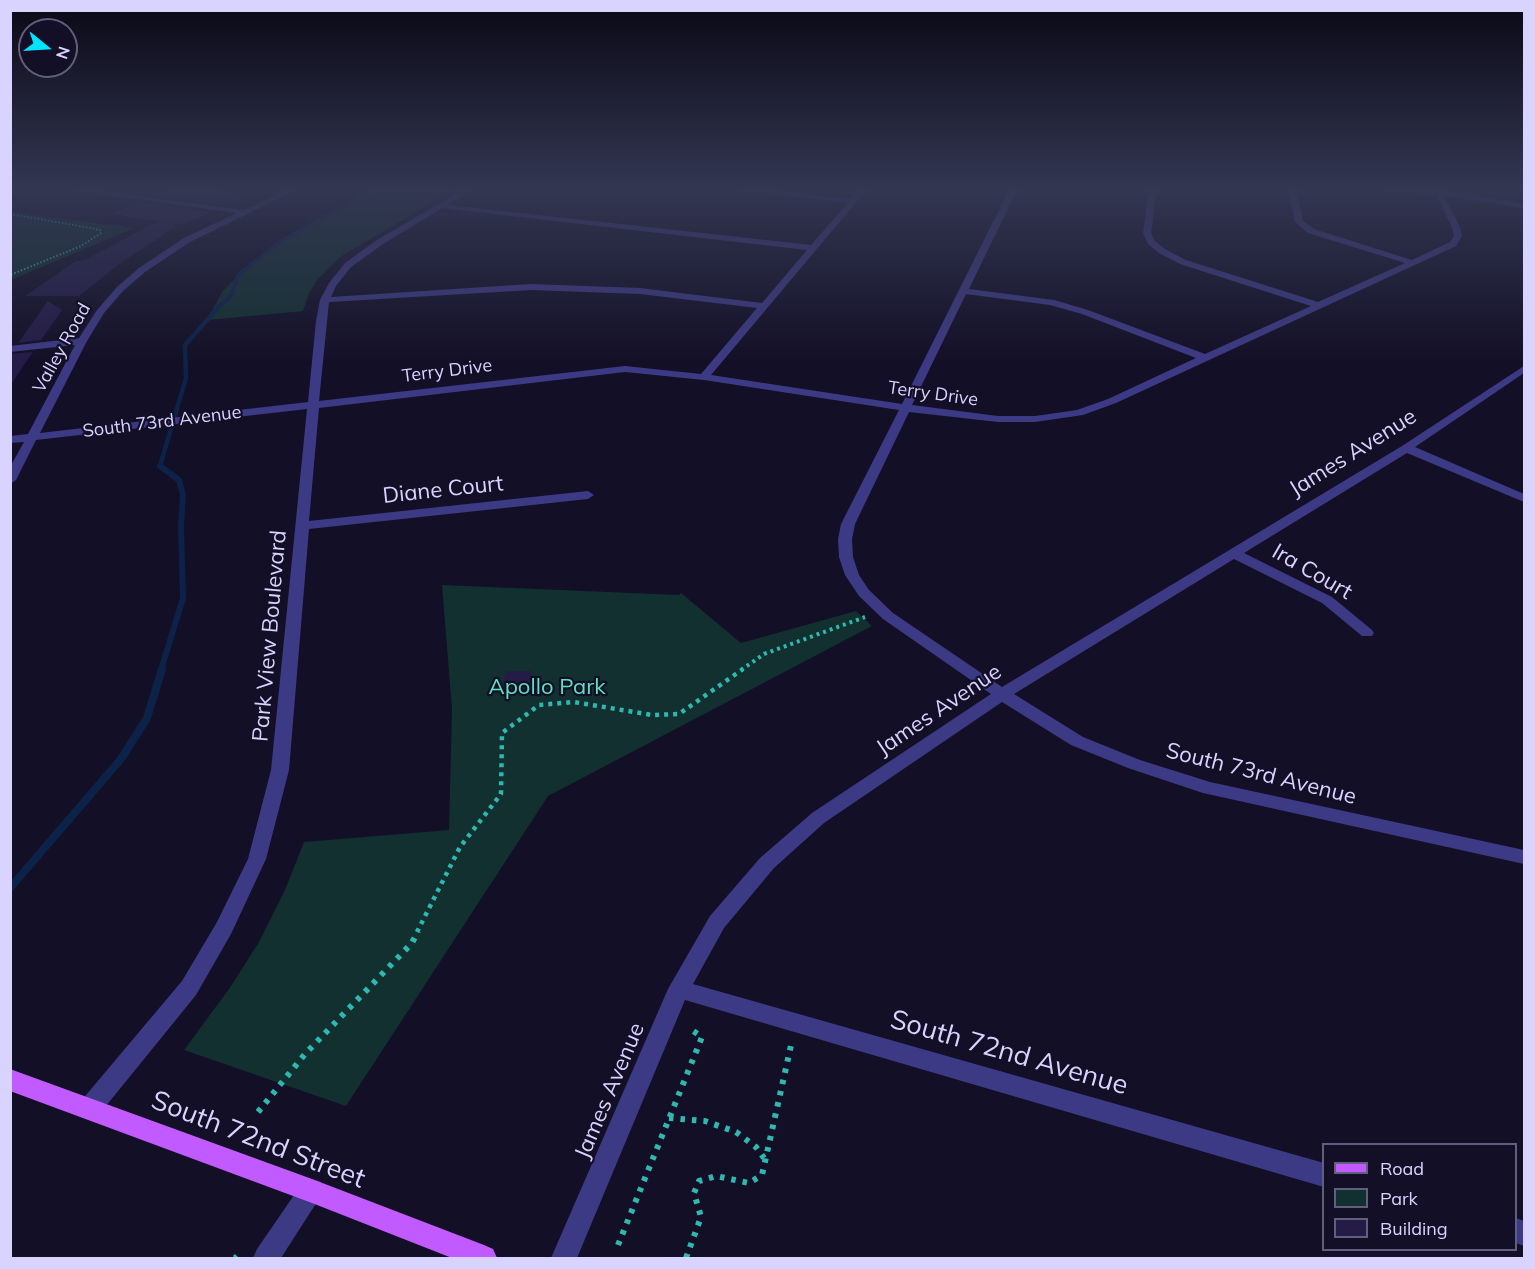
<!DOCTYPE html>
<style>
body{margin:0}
#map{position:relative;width:1535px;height:1269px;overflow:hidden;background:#130f26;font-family:Mulish,sans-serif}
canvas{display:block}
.frame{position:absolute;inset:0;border:12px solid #d9d4ff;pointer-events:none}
.legend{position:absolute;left:1322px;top:1143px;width:195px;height:108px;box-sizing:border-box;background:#130f26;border:2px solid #625e7d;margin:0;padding:8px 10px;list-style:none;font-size:18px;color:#d9d4ff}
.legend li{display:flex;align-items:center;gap:12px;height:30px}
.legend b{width:30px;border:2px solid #625e7d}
.north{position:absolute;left:18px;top:18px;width:60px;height:60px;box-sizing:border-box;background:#130f26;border:2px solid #625e7d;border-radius:50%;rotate:108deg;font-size:16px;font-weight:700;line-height:24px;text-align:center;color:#d9d4ff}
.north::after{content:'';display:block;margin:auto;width:21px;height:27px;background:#00e5ff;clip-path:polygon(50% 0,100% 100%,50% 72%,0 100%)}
</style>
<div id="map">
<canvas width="1535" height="1269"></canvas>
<div class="frame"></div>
<ul class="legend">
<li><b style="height:8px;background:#c25bff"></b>Road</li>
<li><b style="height:16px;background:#12302f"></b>Park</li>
<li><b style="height:16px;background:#241b47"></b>Building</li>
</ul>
<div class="north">N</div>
</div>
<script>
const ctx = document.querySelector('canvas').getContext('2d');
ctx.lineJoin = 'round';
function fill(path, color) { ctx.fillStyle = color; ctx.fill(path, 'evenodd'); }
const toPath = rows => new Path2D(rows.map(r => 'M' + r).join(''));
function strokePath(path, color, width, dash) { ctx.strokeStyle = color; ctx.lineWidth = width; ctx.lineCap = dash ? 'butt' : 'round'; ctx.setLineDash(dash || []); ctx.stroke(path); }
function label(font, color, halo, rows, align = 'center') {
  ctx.font = font + ' Mulish,sans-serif'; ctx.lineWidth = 4.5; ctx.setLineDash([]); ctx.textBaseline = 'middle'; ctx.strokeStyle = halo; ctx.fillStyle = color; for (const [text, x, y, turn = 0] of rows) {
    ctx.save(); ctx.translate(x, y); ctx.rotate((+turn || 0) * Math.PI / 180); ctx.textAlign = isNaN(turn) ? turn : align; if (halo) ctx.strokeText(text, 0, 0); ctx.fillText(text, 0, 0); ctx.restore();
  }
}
fill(toPath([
 [383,188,456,188,340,257,318,279,309,293,303,311,207,320,222,292,251,263,287,239],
 [11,212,134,228,11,280],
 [442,585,679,595,681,593,741,643,856,611,872,626,548,796,346,1106,184,1050,229,989,259,942,285,890,304,842,449,830,452,709]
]), '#12302f');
strokePath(toPath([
 [215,310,231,296,238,275,280,242,378,188]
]), '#0c2248', 4);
strokePath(toPath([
 [162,468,160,466,186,378,185,345,217,309]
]), '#0c2248', 4.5);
strokePath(toPath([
 [160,466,179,480,183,495,181,526,183,598,161,670]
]), '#0c2248', 6);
strokePath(toPath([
 [10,888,121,759,147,718,162,669]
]), '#0c2248', 8);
fill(toPath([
 [176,188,188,188,249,195,225,205,155,196],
 [140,202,211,212,181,225,173,223,175,227,122,262,79,296,25,296,76,261,83,261,158,221,110,214],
 [48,301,62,310,41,340,18,343],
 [33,352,10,386,10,354],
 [506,671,532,671,526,693,500,693]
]), '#241b47');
strokePath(toPath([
 [10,214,91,228,100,230,101,233,81,246,10,275]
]), '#2fb8b0', 2, [1.5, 2]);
strokePath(toPath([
 [741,670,764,654,865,617]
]), '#2fb8b0', 4, [3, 4]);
strokePath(toPath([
 [417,932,460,847,501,794,502,733,539,705,574,702,652,715,679,714,743,669]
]), '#2fb8b0', 4.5, [4, 5]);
strokePath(toPath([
 [258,1112,305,1054,412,943,418,931],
 [669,1118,705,1121,736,1132,756,1147,764,1158],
 [618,1245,702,1037,693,1031],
 [235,1258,237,1256],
 [686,1258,701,1217,694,1193,699,1181,716,1176,749,1183,762,1175,792,1041]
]), '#2fb8b0', 6, [4.5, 7]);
fill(toPath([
 [57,188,76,188,244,210,291,188,300,188,190,242,145,272,123,291,104,313,87,341,40,433,308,402,316,321,320,300,329,283,345,263,377,240,466,188,475,188,448,205,811,245,848,203,720,188,744,188,851,199,860,188,868,188,711,375,902,404,1010,188,1018,188,969,289,1054,300,1088,310,1205,354,1311,306,1180,264,1159,253,1148,244,1143,233,1149,188,1157,188,1151,233,1155,241,1165,249,1186,260,1318,302,1405,263,1308,233,1295,222,1288,188,1296,188,1303,221,1314,229,1412,260,1450,242,1454,236,1452,227,1436,195,1378,190,1374,188,1434,191,1432,188,1440,188,1441,191,1470,194,1524,204,1524,208,1444,196,1460,227,1462,236,1456,246,1116,403,1083,415,1035,422,998,422,909,412,855,524,852,539,853,557,859,575,869,590,893,613,1002,687,1402,446,1524,366,1524,373,1415,447,1524,494,1524,502,1407,453,1244,553,1332,597,1372,630,1374,633,1372,636,1362,636,1322,603,1234,559,1014,694,1083,737,1140,760,1210,782,1524,850,1524,864,1203,793,1128,768,1071,745,1002,702,824,823,774,868,724,928,693,984,1324,1163,1324,1187,685,1000,577,1258,551,1258,668,989,710,916,760,858,812,813,991,694,883,619,859,596,845,575,839,557,838,539,841,524,899,410,704,380,625,372,319,408,309,521,588,491,594,495,588,499,309,529,289,770,266,859,231,934,196,995,97,1117,89,1120,81,1117,77,1109,81,1101,182,981,217,922,248,859,271,770,307,409,36,440,16,480,10,484,10,467,24,442,10,443,10,436,28,434,75,345,10,352,10,346,79,338,97,310,117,287,139,268,184,238,237,213,57,188],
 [442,208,807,250,762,303,640,288,531,284,331,297,336,286,351,267,383,244,442,208],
 [531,290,640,294,757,308,701,374,625,366,319,401,329,302,531,290],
 [966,294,1050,305,1082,314,1196,358,1108,399,1077,410,1035,416,998,416,912,405,966,294],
 [312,1179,321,1182,324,1191,281,1258,253,1258,257,1249,303,1182,312,1179],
 [1516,1218,1524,1221,1524,1246,1516,1243,1516,1218]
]), '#3d3a85');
fill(toPath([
 [10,1069,312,1179,484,1245,493,1249,497,1258,452,1258,312,1203,10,1091,10,1069]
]), '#c25bff');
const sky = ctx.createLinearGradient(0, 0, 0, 365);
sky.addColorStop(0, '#0a0815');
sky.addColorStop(0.52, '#333752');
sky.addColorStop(1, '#33375200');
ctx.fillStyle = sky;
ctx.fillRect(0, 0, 1535, 365);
label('18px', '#d9d4ff', '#130f26', [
 ["Valley Road",62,348,-61],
 ["Terry Drive",447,371,-7],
 ["Terry Drive",933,394,8],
 ["South 73rd Avenue",162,422,-7]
]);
label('22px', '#d9d4ff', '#130f26', [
 ["James Avenue",1353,453,-32],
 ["Diane Court",443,490,-6],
 ["Ira Court",1312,572,30],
 ["Park View Boulevard",270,636,-85],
 ["James Avenue",939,710,-34],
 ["South 73rd Avenue",1261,774,14],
 ["James Avenue",610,1091,-67]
]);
label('22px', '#5fe0c0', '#130f26', [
 ["Apollo Park",547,687]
]);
label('27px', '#d9d4ff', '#130f26', [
 ["South 72nd Avenue",1009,1053,16],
 ["South 72nd Street",258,1140,21]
]);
</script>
